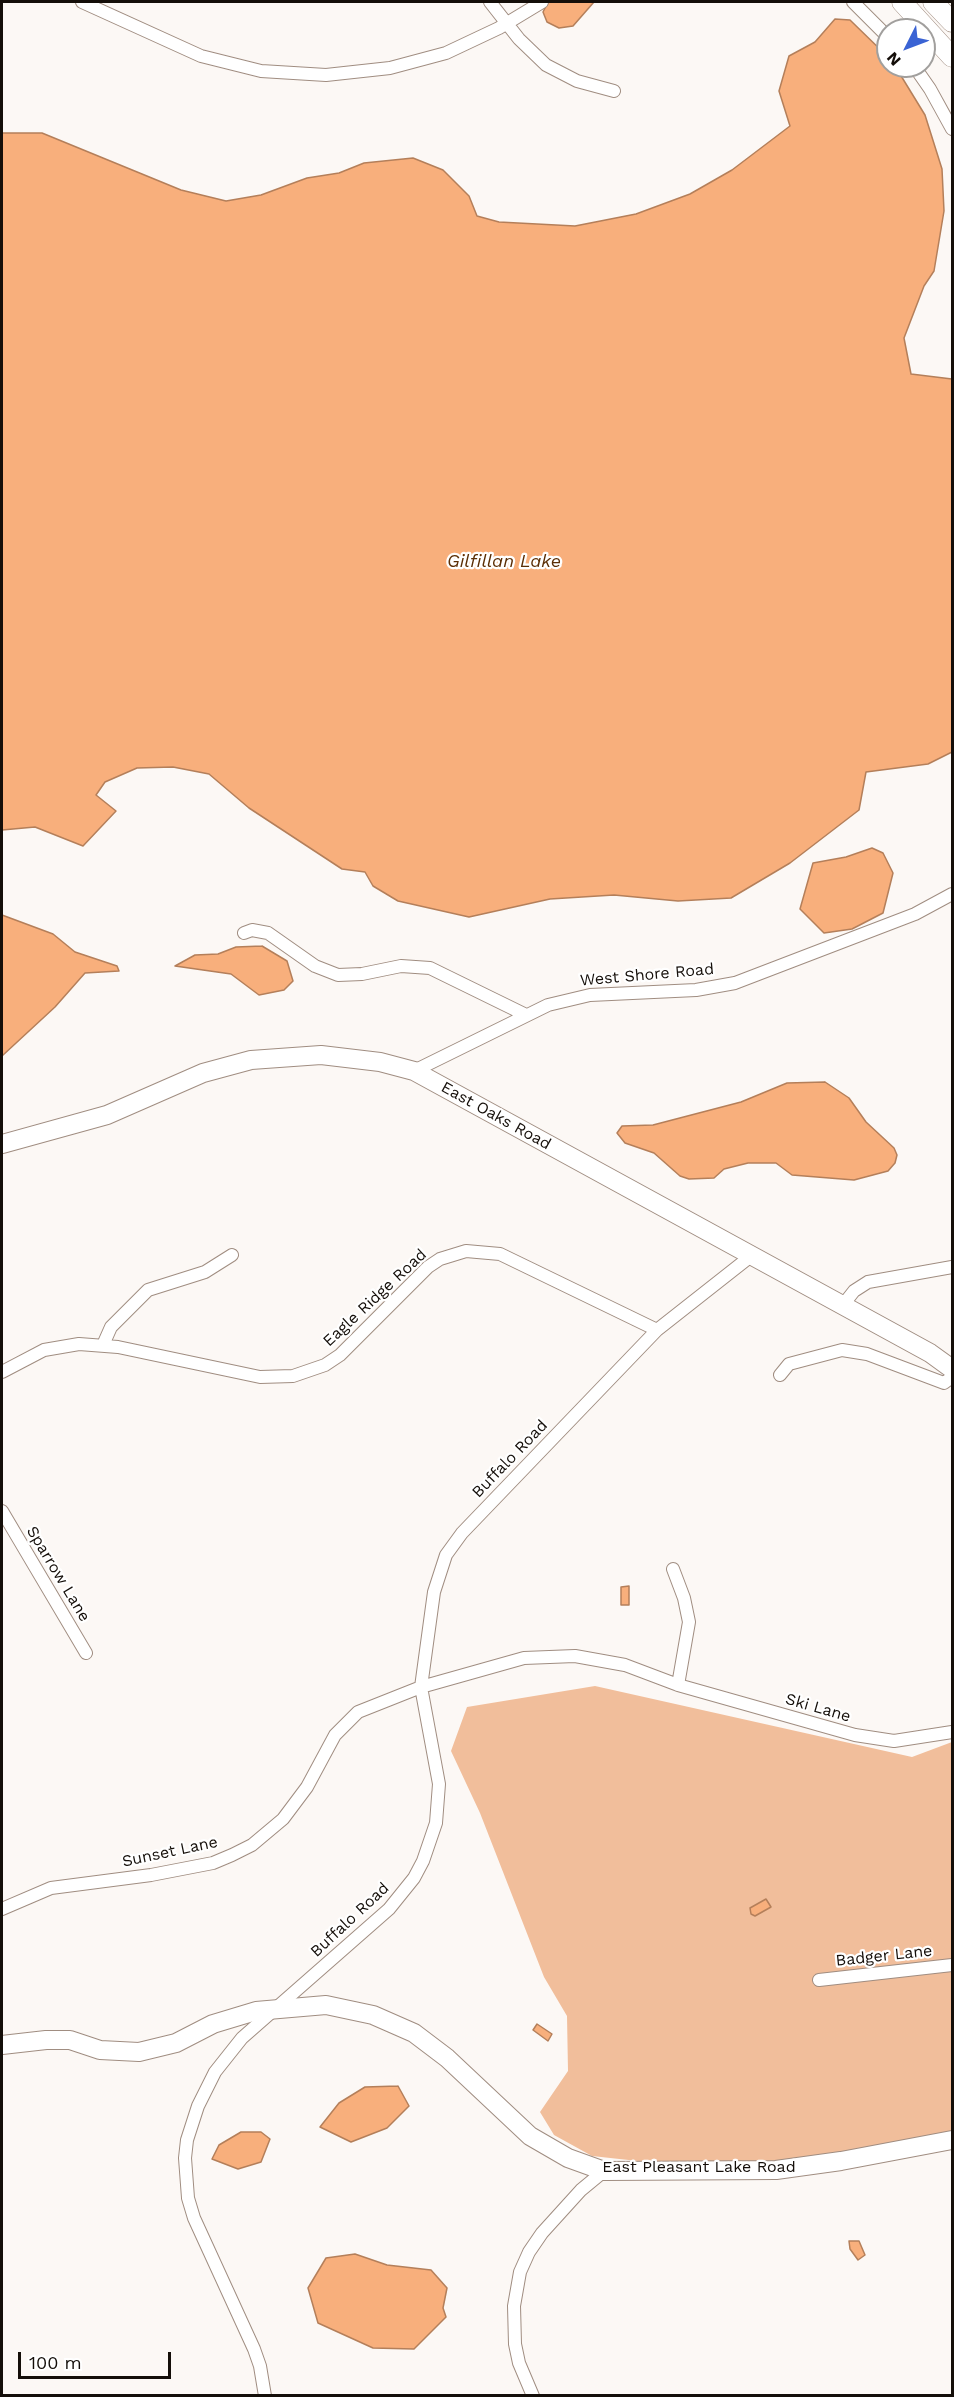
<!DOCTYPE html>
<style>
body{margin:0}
#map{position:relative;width:954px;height:2397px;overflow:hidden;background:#fcf8f5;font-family:"Work Sans",sans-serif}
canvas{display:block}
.frame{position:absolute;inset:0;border:3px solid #140e09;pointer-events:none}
.north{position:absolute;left:876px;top:18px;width:60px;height:60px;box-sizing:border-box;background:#fff;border:2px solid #a19f9d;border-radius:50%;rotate:228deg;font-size:16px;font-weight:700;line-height:24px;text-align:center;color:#140e09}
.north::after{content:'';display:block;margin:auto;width:21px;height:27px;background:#3a63d4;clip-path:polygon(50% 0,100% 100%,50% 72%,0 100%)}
.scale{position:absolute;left:18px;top:2352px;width:153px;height:27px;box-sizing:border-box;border:3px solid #140e09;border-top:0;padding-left:8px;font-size:18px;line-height:21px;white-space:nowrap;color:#140e09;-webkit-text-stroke:4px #fff;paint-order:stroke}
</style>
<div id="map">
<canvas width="954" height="2397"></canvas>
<div class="frame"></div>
<div class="north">N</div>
<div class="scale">100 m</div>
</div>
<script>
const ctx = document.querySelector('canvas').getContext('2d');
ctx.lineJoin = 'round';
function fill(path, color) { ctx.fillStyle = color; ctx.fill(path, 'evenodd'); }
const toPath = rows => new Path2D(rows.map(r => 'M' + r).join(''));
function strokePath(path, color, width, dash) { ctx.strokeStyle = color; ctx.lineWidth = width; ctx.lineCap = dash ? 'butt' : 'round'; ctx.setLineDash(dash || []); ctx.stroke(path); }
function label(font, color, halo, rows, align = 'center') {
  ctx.font = font + ' "Work Sans",sans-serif'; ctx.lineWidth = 4.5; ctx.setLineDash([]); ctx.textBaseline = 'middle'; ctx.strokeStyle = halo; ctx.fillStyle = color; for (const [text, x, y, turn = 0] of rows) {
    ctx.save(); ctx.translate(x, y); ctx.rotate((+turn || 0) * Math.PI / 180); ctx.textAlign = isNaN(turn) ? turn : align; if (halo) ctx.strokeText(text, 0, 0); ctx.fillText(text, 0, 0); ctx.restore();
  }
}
fill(toPath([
 [595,1686,912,1757,952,1742,952,2135,810,2160,710,2162,647,2162,592,2156,554,2135,540,2112,568,2071,567,2016,544,1977,480,1813,451,1751,467,1707]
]), '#f1be9b');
const water = toPath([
 [548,2,594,2,573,26,559,28,547,22,543,12,548,2],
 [835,19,850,20,888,57,888,66,895,66,925,115,942,169,944,211,934,271,924,286,904,338,911,374,952,379,952,752,928,764,866,772,859,810,790,863,731,898,678,901,614,895,550,899,469,917,398,901,373,886,365,872,342,869,249,808,209,774,173,767,137,768,105,782,96,795,116,811,83,846,35,827,2,830,2,133,42,133,181,190,226,201,261,195,307,178,339,173,364,163,413,158,443,170,469,196,477,216,499,222,575,226,636,214,690,194,732,170,790,126,779,91,789,56,815,42,835,19],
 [872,848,883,853,893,873,883,913,852,929,824,933,800,909,813,863,846,857,872,848],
 [2,915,53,934,75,952,117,966,119,971,85,973,55,1007,2,1056,2,915],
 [262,946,287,961,293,981,284,990,259,995,231,974,175,966,195,955,218,954,236,947,262,946],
 [825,1082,849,1098,866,1122,894,1148,897,1155,895,1163,888,1171,854,1180,792,1175,776,1163,748,1163,724,1169,714,1178,689,1179,680,1176,654,1153,625,1143,617,1133,622,1126,653,1125,741,1102,787,1083,825,1082],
 [629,1586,629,1605,621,1605,621,1587,629,1586],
 [766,1899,771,1907,755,1916,751,1914,750,1908,766,1899],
 [537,2024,552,2034,548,2041,533,2030,537,2024],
 [398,2086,409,2106,387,2128,351,2142,320,2127,339,2103,365,2087,398,2086],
 [241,2132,261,2132,270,2139,261,2162,238,2169,212,2159,219,2145,241,2132],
 [849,2241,859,2241,865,2255,858,2260,850,2249,849,2241],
 [355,2254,387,2265,431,2270,447,2288,443,2308,446,2317,414,2349,373,2348,318,2323,308,2288,326,2258,355,2254]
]);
fill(water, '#f8af7c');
strokePath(water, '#b47f5a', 1.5);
const street = toPath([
 [82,2,201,56,261,71,326,75,390,68,446,53,499,28,542,2],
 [490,2,519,39,546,65,577,81,614,91],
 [853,2,888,37],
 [914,66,930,89,952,129],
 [244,933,252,930,268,933,315,966,338,975,362,974,401,966,430,968,526,1015],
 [414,1071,548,1005,590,995,696,990,735,983,915,914,952,894],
 [843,1305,854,1291,868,1282,952,1267],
 [103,1345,111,1327,148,1290,205,1272,232,1255],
 [2,1372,44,1350,79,1344,118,1347,260,1377,293,1376,325,1365,340,1355,428,1267,440,1259,466,1251,500,1254,657,1330],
 [780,1375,789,1364,842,1350,867,1354,944,1383,952,1377],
 [2,1511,86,1653],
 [673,1569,684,1598,689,1622,678,1685],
 [2,1909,51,1888,151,1875,213,1863,232,1855,252,1845,283,1819,307,1787,335,1735,358,1712,421,1687,524,1658,575,1656,625,1665,678,1685,855,1735,894,1741,952,1732],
 [819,1980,952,1965],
 [265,2396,260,2366,254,2349,194,2218,188,2198,185,2158,187,2140,198,2106,215,2072,242,2038,389,1909,414,1878,423,1861,436,1823,439,1784,421,1687,434,1592,446,1555,462,1533,657,1330,751,1256],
 [533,2396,519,2363,515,2344,514,2306,520,2272,529,2252,542,2233,581,2190,604,2171]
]);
const secondary = toPath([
 [2,1144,107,1115,203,1073,251,1060,321,1055,380,1062,414,1071,930,1353,952,1369],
 [2,2045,46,2040,70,2040,100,2050,139,2052,176,2043,213,2024,256,2011,326,2005,373,2015,414,2033,447,2058,530,2136,568,2158,604,2171,776,2170,841,2161,952,2140]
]);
const primary = toPath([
 [902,2,952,57],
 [933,2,952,22]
]);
strokePath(street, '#a08d81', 14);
strokePath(secondary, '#a08d81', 20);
strokePath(primary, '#a08d81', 21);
strokePath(street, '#fff', 12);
strokePath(secondary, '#fff', 18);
strokePath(primary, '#fff', 20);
label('16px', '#140e09', '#fff', [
 ["West Shore Road",647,975,-5],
 ["East Oaks Road",496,1116,29],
 ["Eagle Ridge Road",375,1298,-43],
 ["Buffalo Road",510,1459,-46],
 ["Sparrow Lane",58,1574,59],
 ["Ski Lane",818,1708,16],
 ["Sunset Lane",170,1852,-12],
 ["Buffalo Road",350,1920,-43],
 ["Badger Lane",884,1956,-6],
 ["East Pleasant Lake Road",699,2167]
]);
label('italic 18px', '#5b2e05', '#fff', [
 ["Gilfillan Lake",504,562]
]);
</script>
